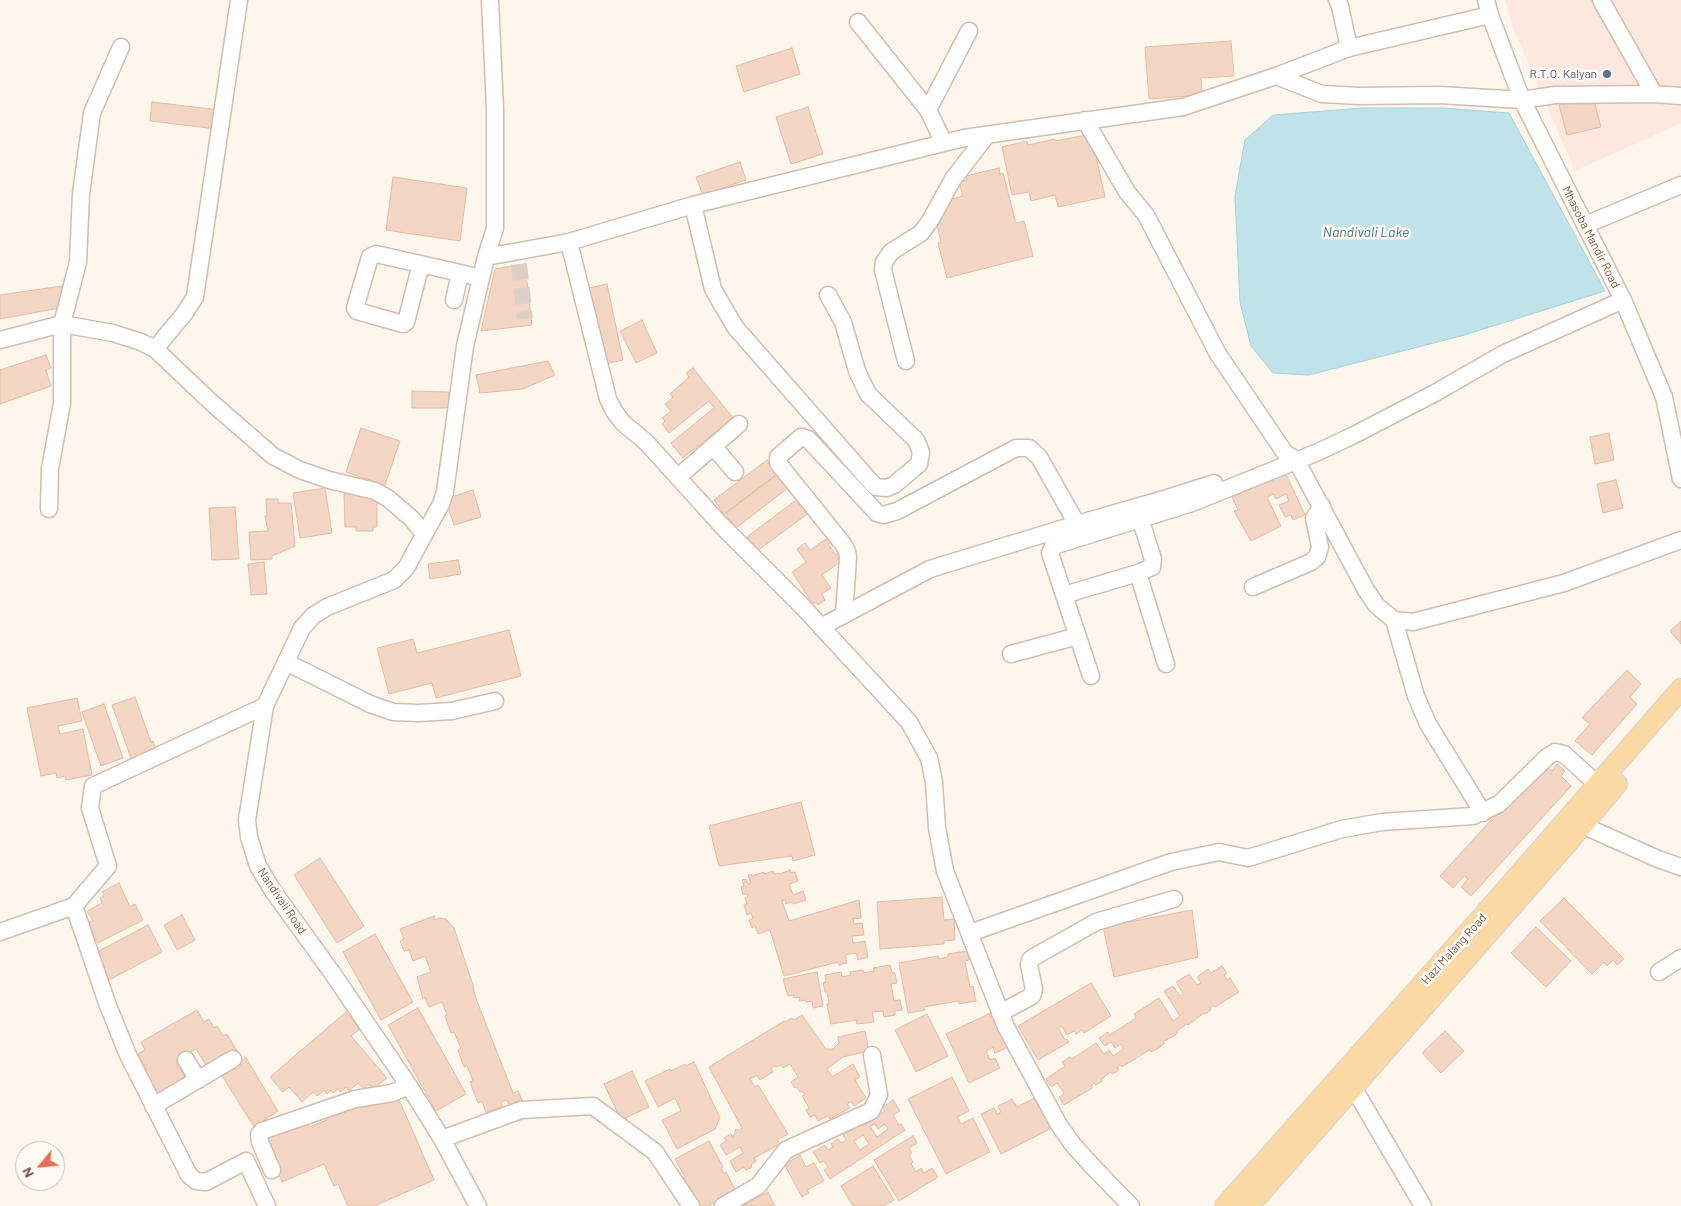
<!DOCTYPE html>
<style>
body{margin:0}
#map{position:relative;width:1681px;height:1206px;overflow:hidden;background:#fdf6ec;font-family:Barlow,sans-serif}
canvas{display:block}
.north{position:absolute;left:15px;top:1141px;width:50px;height:50px;box-sizing:border-box;background:#fffaf3;border:1px solid #cabbb1;border-radius:50%;rotate:242deg;font-size:14px;font-weight:700;line-height:20px;text-align:center;color:#7a5c4d}
.north::after{content:'';display:block;margin:auto;width:18px;height:22px;background:#e76f51;clip-path:polygon(50% 0,100% 100%,50% 72%,0 100%)}
</style>
<div id="map">
<canvas width="1681" height="1206"></canvas>
<div class="north">N</div>
</div>
<script>
const ctx = document.querySelector('canvas').getContext('2d');
ctx.lineJoin = 'round';
function fill(path, color) { ctx.fillStyle = color; ctx.fill(path, 'evenodd'); }
const toPath = rows => new Path2D(rows.map(r => 'M' + r).join(''));
function strokePath(path, color, width, dash) { ctx.strokeStyle = color; ctx.lineWidth = width; ctx.lineCap = dash ? 'butt' : 'round'; ctx.setLineDash(dash || []); ctx.stroke(path); }
function label(font, color, halo, rows, align = 'center') {
  ctx.font = font + ' Barlow,sans-serif'; ctx.lineWidth = 5; ctx.setLineDash([]); ctx.textBaseline = 'middle'; ctx.strokeStyle = halo; ctx.fillStyle = color; for (const [text, x, y, turn = 0] of rows) {
    ctx.save(); ctx.translate(x, y); ctx.rotate((+turn || 0) * Math.PI / 180); ctx.textAlign = isNaN(turn) ? turn : align; if (halo) ctx.strokeText(text, 0, 0); ctx.fillText(text, 0, 0); ctx.restore();
  }
}
fill(toPath([
 [1505,0,1681,0,1681,123,1575,171,1512,25]
]), '#fde8e0');
const water = toPath([
 [1362,108,1443,108,1509,113,1605,291,1461,336,1309,375,1273,373,1251,346,1240,302,1235,196,1245,140,1273,115,1362,108]
]);
fill(water, '#bfe3e8');
strokePath(water, '#a5d3da', 1);
const building = toPath([
 [1231,41,1234,76,1201,78,1202,95,1149,99,1145,47,1231,41],
 [792,48,800,74,744,92,736,66,792,48],
 [1593,97,1601,127,1567,135,1559,105,1593,97],
 [152,102,219,110,217,129,150,121,152,102],
 [808,107,823,154,791,164,776,117,808,107],
 [1091,134,1105,197,1058,207,1055,195,1031,201,1029,192,1012,195,1002,147,1027,141,1028,145,1055,139,1055,141,1091,134],
 [740,162,746,180,703,195,696,177,740,162],
 [999,168,1000,174,1003,173,1016,223,1024,221,1033,256,947,278,938,243,941,242,937,225,939,224,937,217,939,210,947,208,945,201,963,196,959,182,967,180,966,176,999,168],
 [393,177,467,188,460,241,386,230,393,177],
 [525,264,532,325,481,331,495,269,525,264],
 [607,284,623,360,605,364,589,288,607,284],
 [62,286,65,307,0,319,0,295,62,286],
 [642,320,657,353,636,363,620,331,642,320],
 [46,355,51,368,46,370,51,386,0,404,0,370,46,355],
 [548,361,555,375,523,389,480,393,476,375,548,361],
 [693,368,733,418,683,458,671,443,714,408,709,401,669,433,662,424,665,421,662,418,671,411,665,404,673,397,670,394,689,377,686,373,693,368],
 [412,391,449,392,449,408,412,408,412,391],
 [361,428,400,441,385,485,346,472,361,428],
 [1609,433,1614,460,1595,464,1590,437,1609,433],
 [767,460,777,474,724,514,714,500,767,460],
 [1285,472,1305,515,1293,520,1291,515,1285,517,1279,505,1289,501,1286,494,1276,499,1273,494,1267,497,1281,526,1251,541,1234,511,1238,510,1232,497,1285,472],
 [778,474,788,488,736,528,725,514,778,474],
 [1616,480,1623,508,1603,513,1597,484,1616,480],
 [325,488,332,533,300,538,293,493,325,488],
 [473,490,481,517,454,525,445,499,473,490],
 [344,492,358,493,358,496,377,496,377,527,373,527,373,531,356,531,356,527,345,527,344,492],
 [799,498,810,512,757,551,747,537,799,498],
 [266,499,278,499,278,503,291,503,295,546,272,556,272,559,251,560,249,532,268,531,265,516,267,516,266,499],
 [235,507,239,559,212,560,209,508,235,507],
 [829,537,832,542,828,544,836,555,840,552,844,559,822,575,831,588,822,594,825,600,818,605,816,602,813,604,792,572,806,562,797,549,805,543,810,550,829,537],
 [458,560,461,574,430,579,428,564,458,560],
 [264,562,267,594,251,595,248,564,264,562],
 [1681,621,1681,644,1670,631,1681,621],
 [509,630,521,676,436,698,432,683,389,694,377,648,413,639,417,653,509,630],
 [1627,670,1641,684,1630,697,1637,704,1592,755,1575,741,1590,724,1582,718,1627,670],
 [135,697,151,742,153,741,157,752,132,761,112,705,135,697],
 [77,698,82,721,58,726,60,734,83,729,92,775,66,780,65,776,57,778,56,773,41,776,27,708,77,698],
 [104,704,123,758,101,766,82,712,104,704],
 [1543,763,1552,771,1557,764,1565,771,1561,776,1571,786,1471,896,1461,887,1468,879,1464,876,1453,888,1440,876,1543,763],
 [801,802,815,855,793,861,792,856,719,866,709,826,801,802],
 [320,858,364,926,337,943,294,875,320,858],
 [790,870,791,873,795,872,798,881,789,884,793,895,803,891,806,900,793,904,792,902,786,904,785,900,782,901,789,921,859,900,861,918,853,919,854,924,862,923,864,935,852,936,853,943,865,941,868,957,858,960,856,953,845,955,847,963,839,965,838,962,784,976,770,930,758,934,755,926,752,928,749,920,753,918,751,913,747,915,744,905,747,904,745,898,748,897,747,894,743,895,741,887,744,886,742,880,746,879,748,884,751,883,748,875,751,874,752,876,764,872,764,874,773,871,774,874,779,873,780,874,790,870],
 [119,883,130,907,135,904,143,920,98,943,88,923,93,921,87,911,102,903,100,898,104,896,102,892,119,883],
 [942,897,944,920,954,919,955,940,944,941,944,944,880,949,877,902,942,897],
 [1564,898,1624,959,1617,965,1613,960,1607,966,1604,962,1592,974,1540,921,1564,898],
 [1192,910,1198,957,1114,977,1103,927,1192,910],
 [182,915,195,940,177,950,164,925,182,915],
 [434,916,435,920,439,918,446,919,454,928,473,985,475,996,513,1093,518,1091,522,1100,509,1104,507,1100,501,1102,502,1106,486,1113,482,1101,478,1103,470,1082,473,1081,467,1066,464,1067,458,1050,461,1048,454,1032,451,1033,445,1016,447,1015,442,1002,429,1007,425,998,423,999,417,977,431,972,425,956,413,961,409,950,404,951,400,941,404,939,400,929,434,916],
 [148,925,162,952,109,980,95,953,148,925],
 [1536,927,1571,961,1546,987,1511,953,1536,927],
 [375,934,413,1002,381,1020,343,952,375,934],
 [967,951,969,960,965,961,970,987,973,986,976,1001,959,1004,958,1001,924,1007,925,1010,908,1013,899,963,938,956,939,959,948,957,948,954,967,951],
 [890,965,892,973,895,973,897,983,891,984,894,1001,900,1000,902,1010,895,1011,895,1015,884,1017,883,1011,872,1012,874,1022,857,1024,856,1020,831,1024,827,1004,829,1004,827,992,825,992,823,983,826,982,825,975,841,972,842,977,851,975,850,972,863,970,864,973,874,971,873,968,890,965],
 [1222,966,1227,973,1224,975,1227,980,1230,978,1239,992,1215,1007,1214,1005,1210,1008,1211,1010,1205,1014,1204,1013,1188,1025,1187,1024,1177,1031,1178,1033,1163,1042,1164,1044,1157,1049,1151,1052,1149,1050,1122,1067,1121,1065,1117,1067,1119,1070,1112,1074,1111,1072,1101,1079,1102,1081,1096,1085,1094,1083,1091,1086,1092,1088,1064,1105,1059,1097,1064,1093,1057,1083,1051,1087,1046,1079,1065,1066,1062,1062,1070,1057,1072,1059,1096,1043,1104,1054,1109,1050,1113,1056,1124,1049,1121,1044,1115,1048,1111,1042,1105,1046,1099,1038,1108,1032,1110,1035,1136,1018,1134,1014,1159,998,1173,1021,1180,1016,1164,991,1173,986,1180,996,1183,993,1176,982,1189,974,1197,985,1201,983,1197,977,1208,969,1211,973,1222,966],
 [817,972,823,1006,813,1008,812,1001,806,1002,805,1000,800,1001,799,997,794,998,794,995,788,996,783,979,817,972],
 [1091,983,1111,1016,1084,1033,1082,1030,1076,1034,1074,1031,1067,1035,1062,1026,1058,1028,1065,1040,1067,1039,1069,1042,1038,1060,1018,1026,1091,983],
 [418,1008,466,1094,436,1111,388,1025,418,1008],
 [197,1010,204,1022,209,1019,214,1028,217,1026,223,1036,227,1034,237,1051,208,1068,196,1049,176,1061,187,1080,159,1096,145,1071,147,1070,138,1054,145,1050,141,1042,197,1010],
 [995,1011,1011,1046,995,1053,993,1047,986,1051,990,1060,995,1058,1000,1068,969,1083,946,1034,995,1011],
 [346,1012,360,1029,351,1036,387,1078,373,1089,369,1084,363,1089,358,1083,349,1091,346,1087,340,1092,338,1089,333,1093,331,1090,327,1094,324,1090,317,1096,313,1092,302,1102,289,1087,283,1092,270,1077,346,1012],
 [927,1014,948,1056,916,1072,895,1030,927,1014],
 [802,1015,826,1049,833,1049,839,1043,838,1037,865,1031,869,1051,843,1057,827,1069,832,1077,853,1064,860,1077,855,1080,866,1098,854,1106,851,1102,847,1104,850,1108,830,1119,828,1116,818,1121,815,1115,810,1117,806,1110,809,1108,802,1096,805,1095,802,1091,800,1092,797,1087,795,1088,791,1082,798,1077,790,1064,783,1068,781,1065,776,1067,775,1066,771,1068,773,1072,760,1080,757,1075,750,1079,755,1087,758,1085,788,1134,777,1140,780,1144,754,1158,756,1161,751,1165,752,1167,746,1170,744,1167,736,1172,730,1161,743,1153,740,1147,726,1155,720,1145,726,1141,724,1138,731,1134,733,1137,736,1129,740,1131,742,1128,709,1067,784,1021,785,1022,792,1018,794,1020,802,1015],
 [1445,1031,1464,1051,1441,1073,1422,1053,1445,1031],
 [246,1058,278,1111,254,1127,221,1074,246,1058],
 [694,1062,720,1118,715,1129,677,1149,662,1120,681,1111,675,1098,658,1107,645,1081,670,1069,671,1071,685,1064,686,1066,694,1062],
 [632,1071,649,1107,621,1120,604,1084,632,1071],
 [952,1077,969,1111,957,1117,961,1124,973,1118,990,1152,946,1174,908,1099,952,1077],
 [397,1095,434,1180,374,1206,348,1206,338,1184,334,1186,324,1164,282,1182,264,1138,306,1120,309,1127,327,1120,325,1116,362,1104,363,1108,397,1095],
 [1038,1096,1054,1127,1001,1154,981,1114,994,1108,997,1114,1001,1112,998,1106,1012,1099,1017,1107,1038,1096],
 [893,1100,900,1111,893,1115,899,1125,901,1124,905,1130,830,1179,824,1170,828,1167,824,1161,820,1163,813,1152,825,1145,828,1150,833,1147,831,1144,838,1139,841,1143,846,1140,842,1133,862,1121,865,1125,870,1121,869,1119,877,1113,879,1115,885,1111,882,1108,893,1100],
 [875,1124,878,1129,885,1124,888,1129,877,1137,870,1126,875,1124],
 [863,1135,869,1144,860,1150,854,1141,863,1135],
 [913,1136,917,1143,909,1148,912,1153,909,1155,913,1162,911,1164,916,1172,921,1168,924,1173,932,1168,938,1177,899,1201,874,1160,913,1136],
 [709,1141,723,1167,721,1168,724,1174,726,1172,736,1191,709,1206,700,1206,689,1186,687,1188,682,1179,685,1177,675,1159,709,1141],
 [800,1155,806,1167,814,1163,824,1181,807,1190,809,1193,802,1197,783,1162,789,1158,791,1161,800,1155],
 [873,1166,894,1200,884,1206,853,1206,841,1186,873,1166],
 [768,1192,775,1206,742,1206,768,1192]
]);
fill(building, '#f3d5c3');
strokePath(building, '#e6bba3', 1);
strokePath(toPath([
 [519,264,525,319]
]), '#dcd0c4', 16, [16, 8]);
const minor = toPath([
 [1337,0,1340,6,1349,48],
 [1486,0,1490,15,1522,100,1623,300,1664,397,1681,479],
 [1601,0,1654,94,1681,96],
 [858,22,928,110],
 [1276,76,1349,48,1490,15],
 [1085,120,1127,192,1146,215,1218,354,1285,453,1296,460,1366,590,1377,606,1394,620,1413,622,1564,583,1681,540],
 [944,143,928,110,969,31],
 [693,205,713,289,735,327,871,482,876,487,887,488,894,485,919,464,921,452,916,440,868,394,857,371,843,322,828,295],
 [1585,225,1681,185],
 [569,242,608,399,614,411,623,423,646,442,721,525,802,606,909,722,929,758,934,782,937,828,945,871,1006,1027,1059,1125,1074,1146,1095,1169,1131,1206],
 [486,257,569,242,693,205,964,138,1183,107,1276,76,1322,94,1359,96,1440,95,1522,100,1555,95,1654,94],
 [421,264,406,322,403,324,357,311,355,308,370,257,376,254,460,273,481,278],
 [454,300,460,273],
 [0,340,62,324,113,333,141,342,155,349,212,403,273,456,300,470,329,480,375,491,389,499,412,519,424,534],
 [155,349,184,314,195,297,239,0],
 [906,361,883,270,884,262,891,252,921,233,930,221,953,179,987,135],
 [713,446,735,472],
 [678,477,739,424],
 [49,509,50,469,62,403,62,324,78,262,81,194,92,113,121,47],
 [1138,573,1166,664],
 [1253,587,1311,562,1317,557,1320,547,1314,518,1322,506],
 [1064,595,1138,573,1152,567,1153,559,1140,518],
 [844,614,848,558,847,551,843,544,778,463,778,457,801,437,808,439,877,513,883,515,897,511,1016,448,1029,448,1039,457,1077,524],
 [1394,620,1416,696,1428,724,1483,813],
 [821,627,930,569,1077,524,1161,500,1214,483],
 [1011,654,1078,636],
 [286,662,370,704,393,712,419,713,452,711,495,701],
 [1091,676,1050,553,1053,546,1192,503,1318,452,1354,435,1435,393,1503,354,1623,300],
 [265,706,93,786,90,808,108,866,74,906,107,1003,128,1055,189,1175,196,1181,206,1182,246,1161,267,1206],
 [1574,819,1582,825,1658,859,1681,867],
 [0,932,74,906],
 [970,933,1171,862,1219,852,1248,858,1342,829,1382,822,1473,816,1499,804,1547,757,1555,752,1564,754,1598,785],
 [1659,972,1681,958],
 [1000,1013,1032,996,1034,989,1029,965,1030,960,1034,957,1096,922,1174,899],
 [186,1060,198,1080],
 [1353,1087,1423,1206],
 [153,1106,233,1059],
 [442,1139,521,1110,593,1106,655,1152,691,1206],
 [272,1170,260,1142,259,1135,262,1131,355,1099,392,1093,409,1086],
 [478,1206,442,1139,409,1086,333,974,273,891,258,866,249,837,247,820,265,706,302,628,313,616,327,607,394,580,406,568,441,504,445,492,465,346,486,257,495,228,495,109,490,0],
 [723,1206,758,1186,786,1150,871,1111,879,1095,872,1055]
]);
const major = toPath([
 [1225,1206,1482,917,1681,689],
 [1249,1206,1564,847,1617,784]
]);
strokePath(minor, '#d1beb0', 19);
strokePath(major, '#dad1cd', 22);
strokePath(minor, '#fff', 16);
strokePath(major, '#fbd9a5', 20);
for (const [x, y, r, color] of [
 [1607,74,5,"#5c6f8a"]
]) { const dot = new Path2D(); dot.arc(x, y, r, 0, 2 * Math.PI); ctx.fillStyle = color; ctx.fill(dot); strokePath(dot, '#fffaf3', 2); }
label('12px', '#4e5e75', '#fffaf3', [
 ["R.T.O. Kalyan",1597,74]
], 'right');
label('12px', '#7a5c4d', '#fffaf3', [
 ["Mhasoba Mandir Road",1591,237,63],
 ["Nandivali Road",282,901,56],
 ["Hazi Malang Road",1454,949,-48]
]);
label('italic 14px', '#437c86', '#fffaf3', [
 ["Nandivali Lake",1366,232]
]);
</script>
